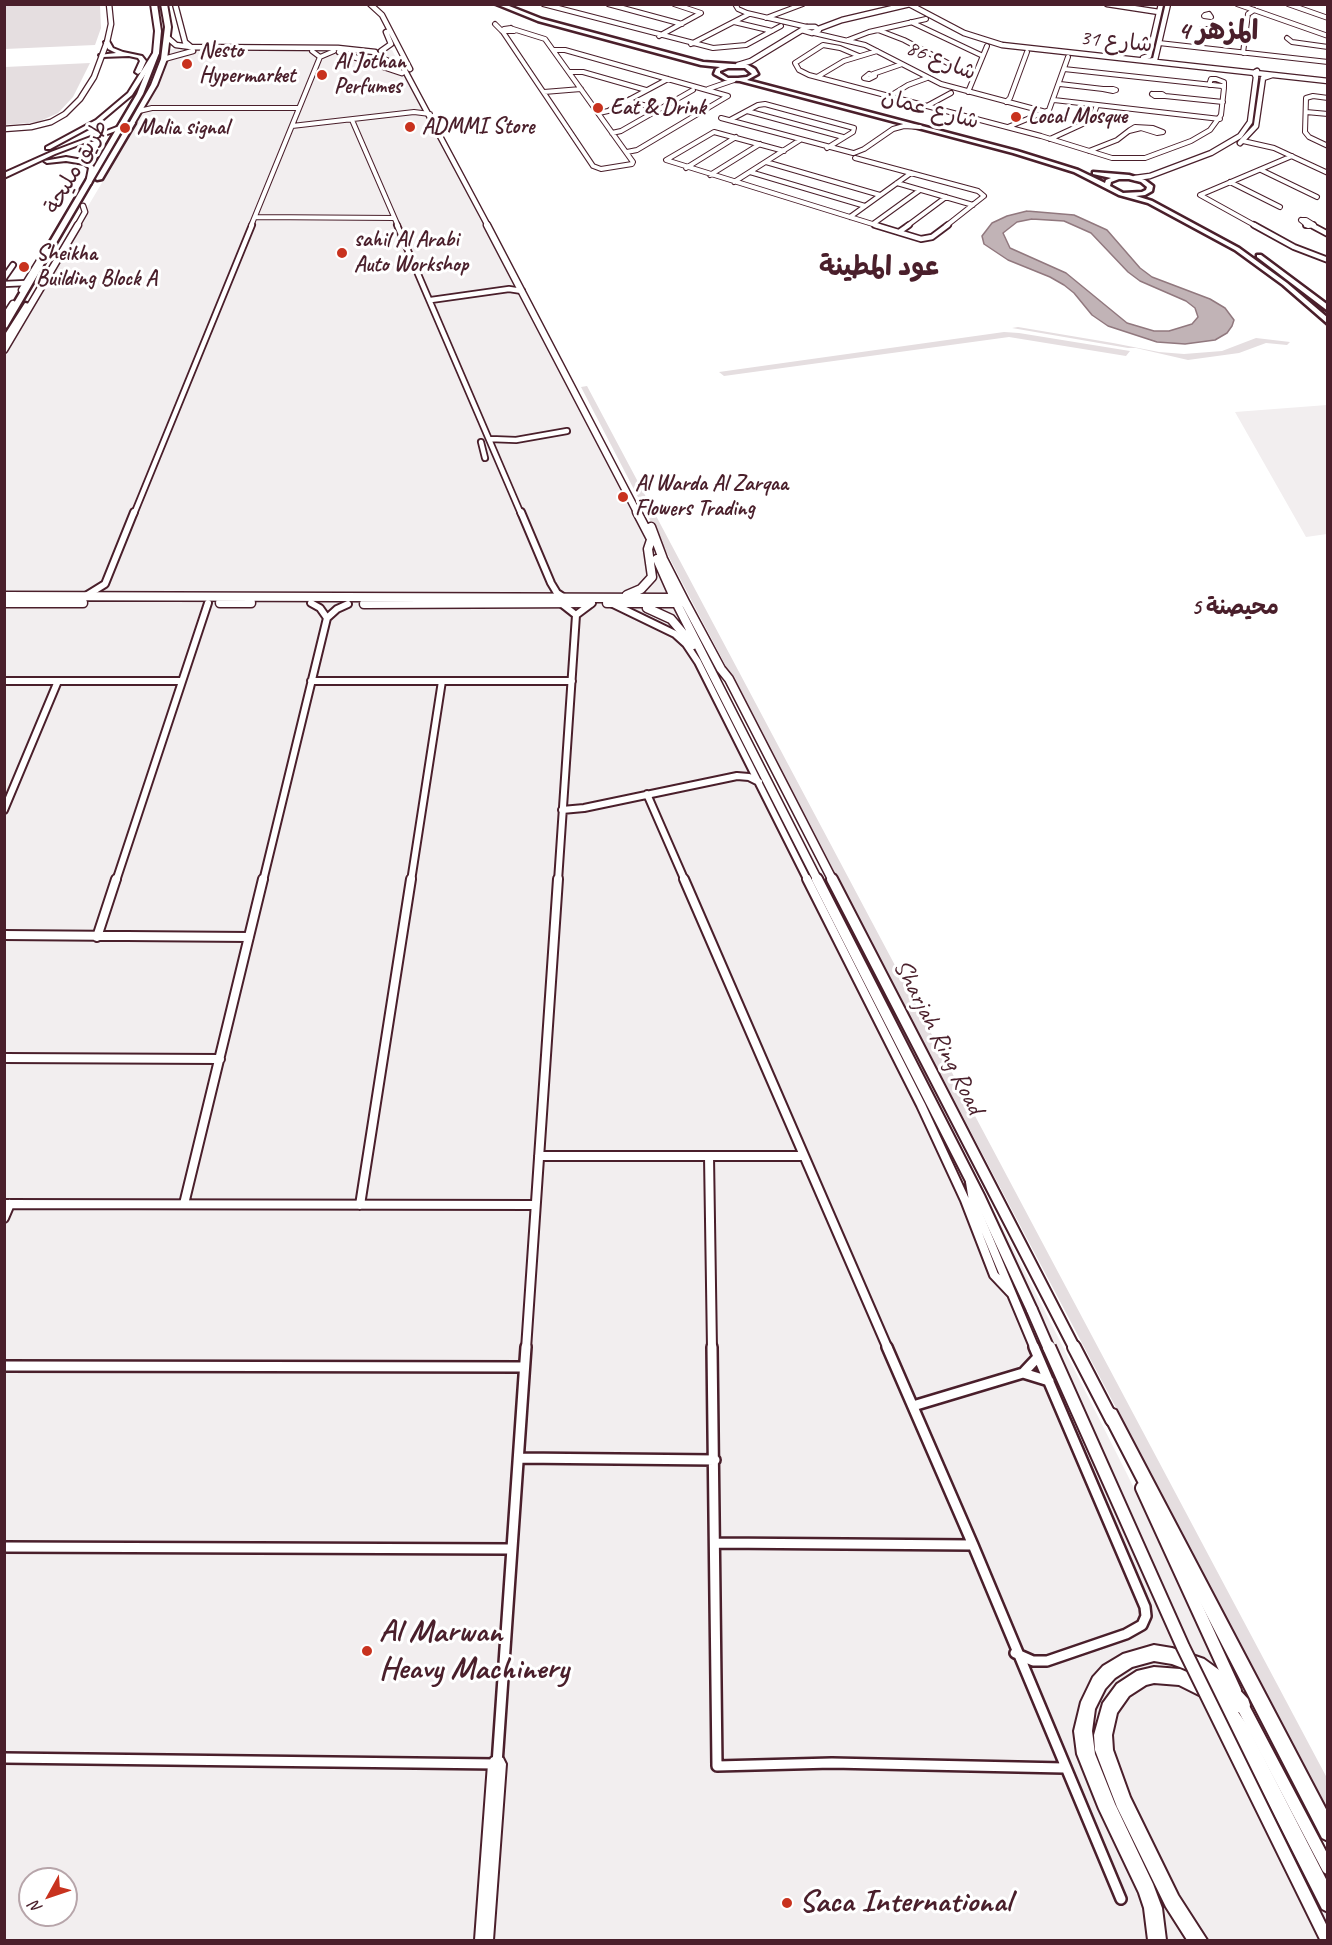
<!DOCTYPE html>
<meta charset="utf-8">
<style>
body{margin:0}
#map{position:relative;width:1332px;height:1945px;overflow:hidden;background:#fff;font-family:Caveat,sans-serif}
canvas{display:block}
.frame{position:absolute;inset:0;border:6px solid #4a1f2b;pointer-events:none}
.north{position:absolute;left:18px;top:1867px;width:60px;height:60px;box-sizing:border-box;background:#fff;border:2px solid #b7a5aa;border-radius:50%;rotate:230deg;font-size:16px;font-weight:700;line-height:24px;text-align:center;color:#4a1f2b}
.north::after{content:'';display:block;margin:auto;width:21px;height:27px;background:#c8321e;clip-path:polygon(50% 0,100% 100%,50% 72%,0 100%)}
</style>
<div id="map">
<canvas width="1332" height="1945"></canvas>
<div class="frame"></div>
<div class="north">N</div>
</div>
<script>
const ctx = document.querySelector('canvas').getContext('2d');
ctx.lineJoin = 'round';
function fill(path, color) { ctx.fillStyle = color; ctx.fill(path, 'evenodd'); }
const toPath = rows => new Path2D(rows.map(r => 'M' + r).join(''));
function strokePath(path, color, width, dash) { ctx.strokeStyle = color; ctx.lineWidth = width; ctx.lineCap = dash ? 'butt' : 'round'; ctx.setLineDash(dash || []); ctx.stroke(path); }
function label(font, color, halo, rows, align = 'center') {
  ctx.font = font + ' Caveat,"Playpen Sans Arabic",sans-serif'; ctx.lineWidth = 6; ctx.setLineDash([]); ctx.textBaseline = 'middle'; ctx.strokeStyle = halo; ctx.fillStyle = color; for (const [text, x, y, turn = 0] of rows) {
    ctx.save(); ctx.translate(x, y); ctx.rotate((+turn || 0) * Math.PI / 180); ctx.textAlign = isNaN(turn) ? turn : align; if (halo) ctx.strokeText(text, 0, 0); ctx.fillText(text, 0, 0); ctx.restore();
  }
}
fill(toPath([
 [170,49,392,50,897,1018,1126,1472,1327,1880,1327,1940,5,1940,5,346,122,149,168,60],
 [30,1879,66,1879,66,1915,30,1915],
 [1327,405,1327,534,1306,537,1235,412]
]), '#f2eeef');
fill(toPath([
 [8,5,100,5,101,28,95,45,5,49,5,7],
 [90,63,73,97,58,113,38,122,5,125,5,67],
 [1018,327,1113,343,1159,352,1184,354,1222,351,1256,338,1290,342,1287,345,1266,343,1239,353,1188,360,1136,348,1128,348,1012,328],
 [1004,332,1019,333,1130,351,1126,356,1009,337,724,376,719,372],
 [587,386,1327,1778,1327,1809,699,615,581,387]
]), '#e5dee0');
const water = toPath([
 [1027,211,1074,215,1107,230,1140,268,1152,277,1210,299,1225,308,1234,320,1232,326,1227,333,1215,340,1185,344,1157,342,1108,326,1092,315,1074,293,1064,285,1050,277,1008,260,984,244,982,236,992,223,1007,216,1027,211],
 [1032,219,1064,221,1091,233,1128,272,1140,281,1186,301,1195,308,1198,317,1192,324,1169,331,1154,331,1127,323,1066,273,1010,248,1003,233,1017,222,1032,219]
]);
fill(water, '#c1b3b6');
strokePath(water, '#91787e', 1.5);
const streetFar4 = toPath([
 [543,4,713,48,746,45,781,26],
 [608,4,682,24],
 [735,4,738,9,747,13,807,27],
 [1237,4,1328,36],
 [1288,4,1328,18],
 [1209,14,1211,17,1204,16,1205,15,1209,14],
 [766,18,803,4],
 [734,22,772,31],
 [911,22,983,56],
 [495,24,502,31],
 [511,28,514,31,502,31,504,29,511,28],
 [1202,29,1208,29,1208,32,1202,33,1202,29],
 [878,30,904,40,959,69,975,74],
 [503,32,593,166,601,169,632,164,633,162,545,39,513,29],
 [814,33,865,45,941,84,1046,112],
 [659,36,701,13,674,4],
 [1287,38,1292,42,1328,47],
 [848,40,869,32,926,19],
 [1159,43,1328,62],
 [691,44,749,14],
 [554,50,565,50,728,96,637,150,627,152],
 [312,51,320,57],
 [1243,53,1248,14,1254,10],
 [859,56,840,48,823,45,795,63,799,70,809,75,1041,136,1112,158,1145,158,1191,141,1210,130,1221,115,1224,88,1222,86,1064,69],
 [569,72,583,72,646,90],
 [869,74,875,76,869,79,864,78,869,74],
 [873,74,902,64],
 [817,77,844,61,877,51],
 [1060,84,1103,89],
 [1209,85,1211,79,1216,79,1224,82,1224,87],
 [708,89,734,80],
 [1103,89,1113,89,1116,90,1113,91,1103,89],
 [544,92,581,89],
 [968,92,987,46],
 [1152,94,1162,94,1165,96,1155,96,1152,94],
 [890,96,908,85,927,78],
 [1165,96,1223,102],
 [1328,98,1313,96,1306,98,1305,132,1309,137,1328,146],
 [630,99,633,103,659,108],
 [1054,100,1220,119],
 [1006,102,1010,98,1027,52],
 [927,106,951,93],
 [139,111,152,108,299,108],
 [747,111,843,137],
 [1306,112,1328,114],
 [599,113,608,111,668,79],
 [721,118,853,153],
 [352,120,398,226],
 [730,120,758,105,765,104,854,128,853,132,827,148],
 [292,126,414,112,430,114],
 [1008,127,1049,110,1068,57],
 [612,133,621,131,693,90],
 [1050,139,1087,122,1093,116,1097,105],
 [1243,141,1274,148,1328,173],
 [784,151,714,132,666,160,879,226],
 [1089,151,1117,140,1130,130,1135,127,1153,128,1163,132,1157,133,1141,128,1129,131],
 [854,153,864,149,893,129,904,126,920,127],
 [855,158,978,191,984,196,946,226],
 [766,162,880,195],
 [686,168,736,137],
 [1261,170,1317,197],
 [750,172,865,206],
 [710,175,760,144],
 [734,182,800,140],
 [1230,182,1280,207],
 [897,183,973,205],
 [255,217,394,218],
 [850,217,911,173],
 [1301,220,1306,220,1314,225,1308,226,1301,220],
 [873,224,920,190],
 [251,226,320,57,334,51],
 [907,226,946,197],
 [1256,226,1200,195,1292,156]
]);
const streetFar3 = toPath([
 [397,225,521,514],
 [875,225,921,239,932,237,948,225],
 [1254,225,1294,247,1328,260],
 [1306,225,1313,225],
 [1313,226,1328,234],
 [899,232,909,225],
 [4,278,13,265],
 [4,284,26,283],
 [431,300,509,289,522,291],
 [490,439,516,440,567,431],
 [481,442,485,458],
 [134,514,252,225]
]);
const streetFar2 = toPath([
 [521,512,551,583,557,593,563,597],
 [84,597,105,584,134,512],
 [311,603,320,608,327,618],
 [611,603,675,634,686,644,698,662,808,881],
 [562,604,576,615],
 [4,681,181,681],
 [311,681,572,681],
 [647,794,685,881],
 [4,810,58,681],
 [562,810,584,808,737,776,749,777,759,782],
 [116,881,208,603],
 [263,881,327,618,337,609,348,604],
 [411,881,442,681],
 [558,881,576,615,592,603]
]);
const streetFar1 = toPath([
 [684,879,888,1349],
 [807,879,921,1105,965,1200,994,1275,1011,1293],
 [4,935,249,937],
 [97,937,116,879],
 [4,1058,220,1059],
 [539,1156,804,1156],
 [709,1156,712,1349],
 [970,1182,973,1201,1035,1349],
 [4,1204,534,1205],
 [184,1204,263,879],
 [360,1205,411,879],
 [4,1218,10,1204],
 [526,1349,558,879]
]);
const street = toPath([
 [712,1347,717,1766,832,1763,1064,1768],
 [887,1347,973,1545,1121,1899],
 [4,1366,523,1367],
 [1023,1373,1049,1381],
 [913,1406,1023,1373,1038,1357],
 [519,1458,715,1460],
 [716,1543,973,1545],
 [4,1547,510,1549],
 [1015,1653,1033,1661,1047,1661,1126,1634,1142,1625,1146,1616,1145,1607,1034,1347],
 [4,1758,497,1764,526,1347]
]);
const secondaryFar4 = toPath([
 [175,4,185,42,191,47],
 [370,4,382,15,410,69],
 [909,4,964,33,1002,45,1328,81],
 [1107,4,1159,12],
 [807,27,815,27,819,30,812,33,802,30,807,27],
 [818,29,842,20,910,4],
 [168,38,176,45,191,47,338,48,375,52],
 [381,51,391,44,386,32],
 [339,52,402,73],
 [1143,58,1149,56,1161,4],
 [164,59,193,51],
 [383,59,403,67,488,226],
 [1149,61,1155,60,1168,4],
 [738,65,751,61,802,30],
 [4,129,31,127,51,122,65,114,80,99,94,77,107,42,111,24,109,4],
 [1240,143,1256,126,1263,78,1272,75],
 [1135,178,1150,176,1211,153,1240,136,1250,122,1256,77,1254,73,1257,71],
 [77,226,85,212,83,206]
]);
const secondaryFar3 = toPath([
 [487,225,638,514],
 [22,290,46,251],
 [4,318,13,304],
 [4,350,78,225]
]);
const secondaryFar2 = toPath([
 [637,512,650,537],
 [651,527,663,559,685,602,721,669,729,679,833,881],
 [657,559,677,604,818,881],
 [627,595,641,589,652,577,648,549,651,540],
 [4,596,678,598],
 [4,603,83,603],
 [220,603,251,603],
 [607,603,680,603],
 [364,604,590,603],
 [647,608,671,619,693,645]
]);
const secondaryFar1 = toPath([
 [817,879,980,1198,1032,1310],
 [832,879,1075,1349]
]);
const secondary = toPath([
 [1074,1347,1112,1420],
 [1142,1488,1235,1691],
 [1241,1703,1328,1868]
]);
const primary = toPath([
 [496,4,504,4,542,19,703,62,748,65,755,69,758,74,747,80,1017,151,1078,170,1105,183,1106,180,1111,178,1093,174,1093,172,1129,175,1145,180,1153,186,1152,191,1145,195,1136,196,1152,201,1239,248,1287,283,1328,318,1328,324,1283,285,1235,250,1148,203,1119,195,1074,172,1013,153,740,81,725,80,714,74,716,69,720,67,701,65,538,21,496,4],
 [728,68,745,68,752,74,747,77,738,78,728,78,720,73,720,71,728,68],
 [1119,179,1129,179,1141,182,1147,187,1146,190,1142,192,1123,193,1110,186,1111,182,1119,179],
 [154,52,159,53,143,94,7,327,4,329,4,320,137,94,154,52],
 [132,121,135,123,102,179,97,180,96,179,129,123,132,121],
 [1257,255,1261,255,1328,305,1328,311,1257,257,1257,255],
 [25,303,30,304,7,342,4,344,4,336,25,303]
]);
const highway = toPath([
 [151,4,157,4,161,31,159,53,132,95,100,122,50,149,46,149,46,147,96,120,128,93,141,72,138,74,135,72,140,61,138,58,129,56,102,57,99,55,116,53,108,49,104,42,109,41,113,48,123,52,142,56,146,61,141,72,153,53,155,31,151,4],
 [161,4,167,4,171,27,167,59,157,85,134,124,55,154,4,178,4,173,51,152,130,122,151,85,161,59,165,27,161,4],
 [66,157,88,161,94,167,91,184,86,183,89,168,84,164,66,161,47,163,44,161,66,157],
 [1111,1408,1116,1410,1328,1813,1328,1841,1322,1838,1106,1420,1104,1415,1106,1410,1111,1408],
 [1154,1645,1172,1648,1204,1659,1226,1675,1248,1699,1250,1705,1248,1711,1242,1713,1238,1712,1247,1725,1328,1883,1328,1912,1322,1909,1235,1737,1214,1707,1203,1697,1179,1685,1154,1683,1146,1685,1129,1696,1117,1713,1112,1735,1113,1750,1130,1797,1178,1895,1207,1940,1187,1940,1166,1907,1117,1807,1095,1750,1094,1735,1103,1703,1117,1684,1137,1671,1154,1667,1180,1669,1205,1680,1193,1672,1172,1664,1154,1661,1132,1667,1115,1678,1105,1689,1095,1709,1092,1731,1095,1754,1115,1804,1153,1884,1162,1908,1166,1940,1148,1940,1144,1908,1139,1893,1099,1809,1077,1754,1074,1731,1081,1702,1093,1677,1103,1666,1123,1654,1154,1645],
 [497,1755,503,1758,506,1764,493,1940,475,1940,488,1764,491,1758,497,1755]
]);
strokePath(streetFar4, '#4a1f2b', 6);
strokePath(streetFar3, '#4a1f2b', 8);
strokePath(streetFar2, '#4a1f2b', 10);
strokePath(streetFar1, '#4a1f2b', 12);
strokePath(street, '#4a1f2b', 14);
strokePath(secondaryFar4, '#4a1f2b', 7);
strokePath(secondaryFar3, '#4a1f2b', 9);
strokePath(secondaryFar2, '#4a1f2b', 11);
strokePath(secondaryFar1, '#4a1f2b', 14);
strokePath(secondary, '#4a1f2b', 16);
strokePath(primary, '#4a1f2b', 5);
strokePath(highway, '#4a1f2b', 4);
strokePath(streetFar4, '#fff', 4);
strokePath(streetFar3, '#fff', 4.5);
strokePath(streetFar2, '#fff', 6);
strokePath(streetFar1, '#fff', 8);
strokePath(street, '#fff', 9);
strokePath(secondaryFar4, '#fff', 4.5);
strokePath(secondaryFar3, '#fff', 6);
strokePath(secondaryFar2, '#fff', 8);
strokePath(secondaryFar1, '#fff', 10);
strokePath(secondary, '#fff', 12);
fill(primary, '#fff');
fill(highway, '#fff');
const secondaryBridgeFar1 = toPath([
 [1032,1310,1049,1349]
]);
const secondaryBridge = toPath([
 [1049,1347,1183,1647,1327,1940]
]);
strokePath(secondaryBridgeFar1, '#4a1f2b', 14, []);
strokePath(secondaryBridge, '#4a1f2b', 16, []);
strokePath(secondaryBridgeFar1, '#fff', 10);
strokePath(secondaryBridge, '#fff', 12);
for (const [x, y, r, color] of [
 [187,64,6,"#c8321e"],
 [322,75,6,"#c8321e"],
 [598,108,6,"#c8321e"],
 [1016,117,6,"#c8321e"],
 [410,127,6,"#c8321e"],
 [125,128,6,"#c8321e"],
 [342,253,6,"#c8321e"],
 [24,267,6,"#c8321e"],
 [623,497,6,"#c8321e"],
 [367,1651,6,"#c8321e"],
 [787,1903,6,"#c8321e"]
]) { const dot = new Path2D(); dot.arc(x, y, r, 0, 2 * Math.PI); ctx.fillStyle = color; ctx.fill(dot); strokePath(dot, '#fff', 2); }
label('22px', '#4a1f2b', '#fff', [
 ["شارع 31",1116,42,6],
 ["شارع 86",941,61,22],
 ["شارع عمان",930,110,15],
 ["طريق مليحة",77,167,-60]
]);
label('bold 22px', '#4a1f2b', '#fff', [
 ["Nesto",199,51],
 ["Hypermarket",199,76],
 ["Al Jothan",334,62],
 ["Perfumes",334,87],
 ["Eat & Drink",610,108],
 ["Local Mosque",1028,117],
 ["ADMMI Store",422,127],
 ["Malia signal",137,128],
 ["sahil Al Arabi",354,240],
 ["Auto Workshop",354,265],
 ["Sheikha",36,254],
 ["Building Block A",36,279],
 ["Al Warda Al Zarqaa",635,484],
 ["Flowers Trading",635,509]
], 'left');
label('bold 22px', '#4a1f2b', '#fff', [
 ["محيصنة 5",1235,608]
]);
label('26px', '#4a1f2b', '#fff', [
 ["Sharjah Ring Road",938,1037,63]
]);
label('bold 27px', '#4a1f2b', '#fff', [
 ["المزهر 4",1218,32],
 ["عود المطينة",879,268]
]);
label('bold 32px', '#4a1f2b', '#fff', [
 ["Al Marwan",379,1633],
 ["Heavy Machinery",379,1670],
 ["Saca International",799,1903]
], 'left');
</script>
